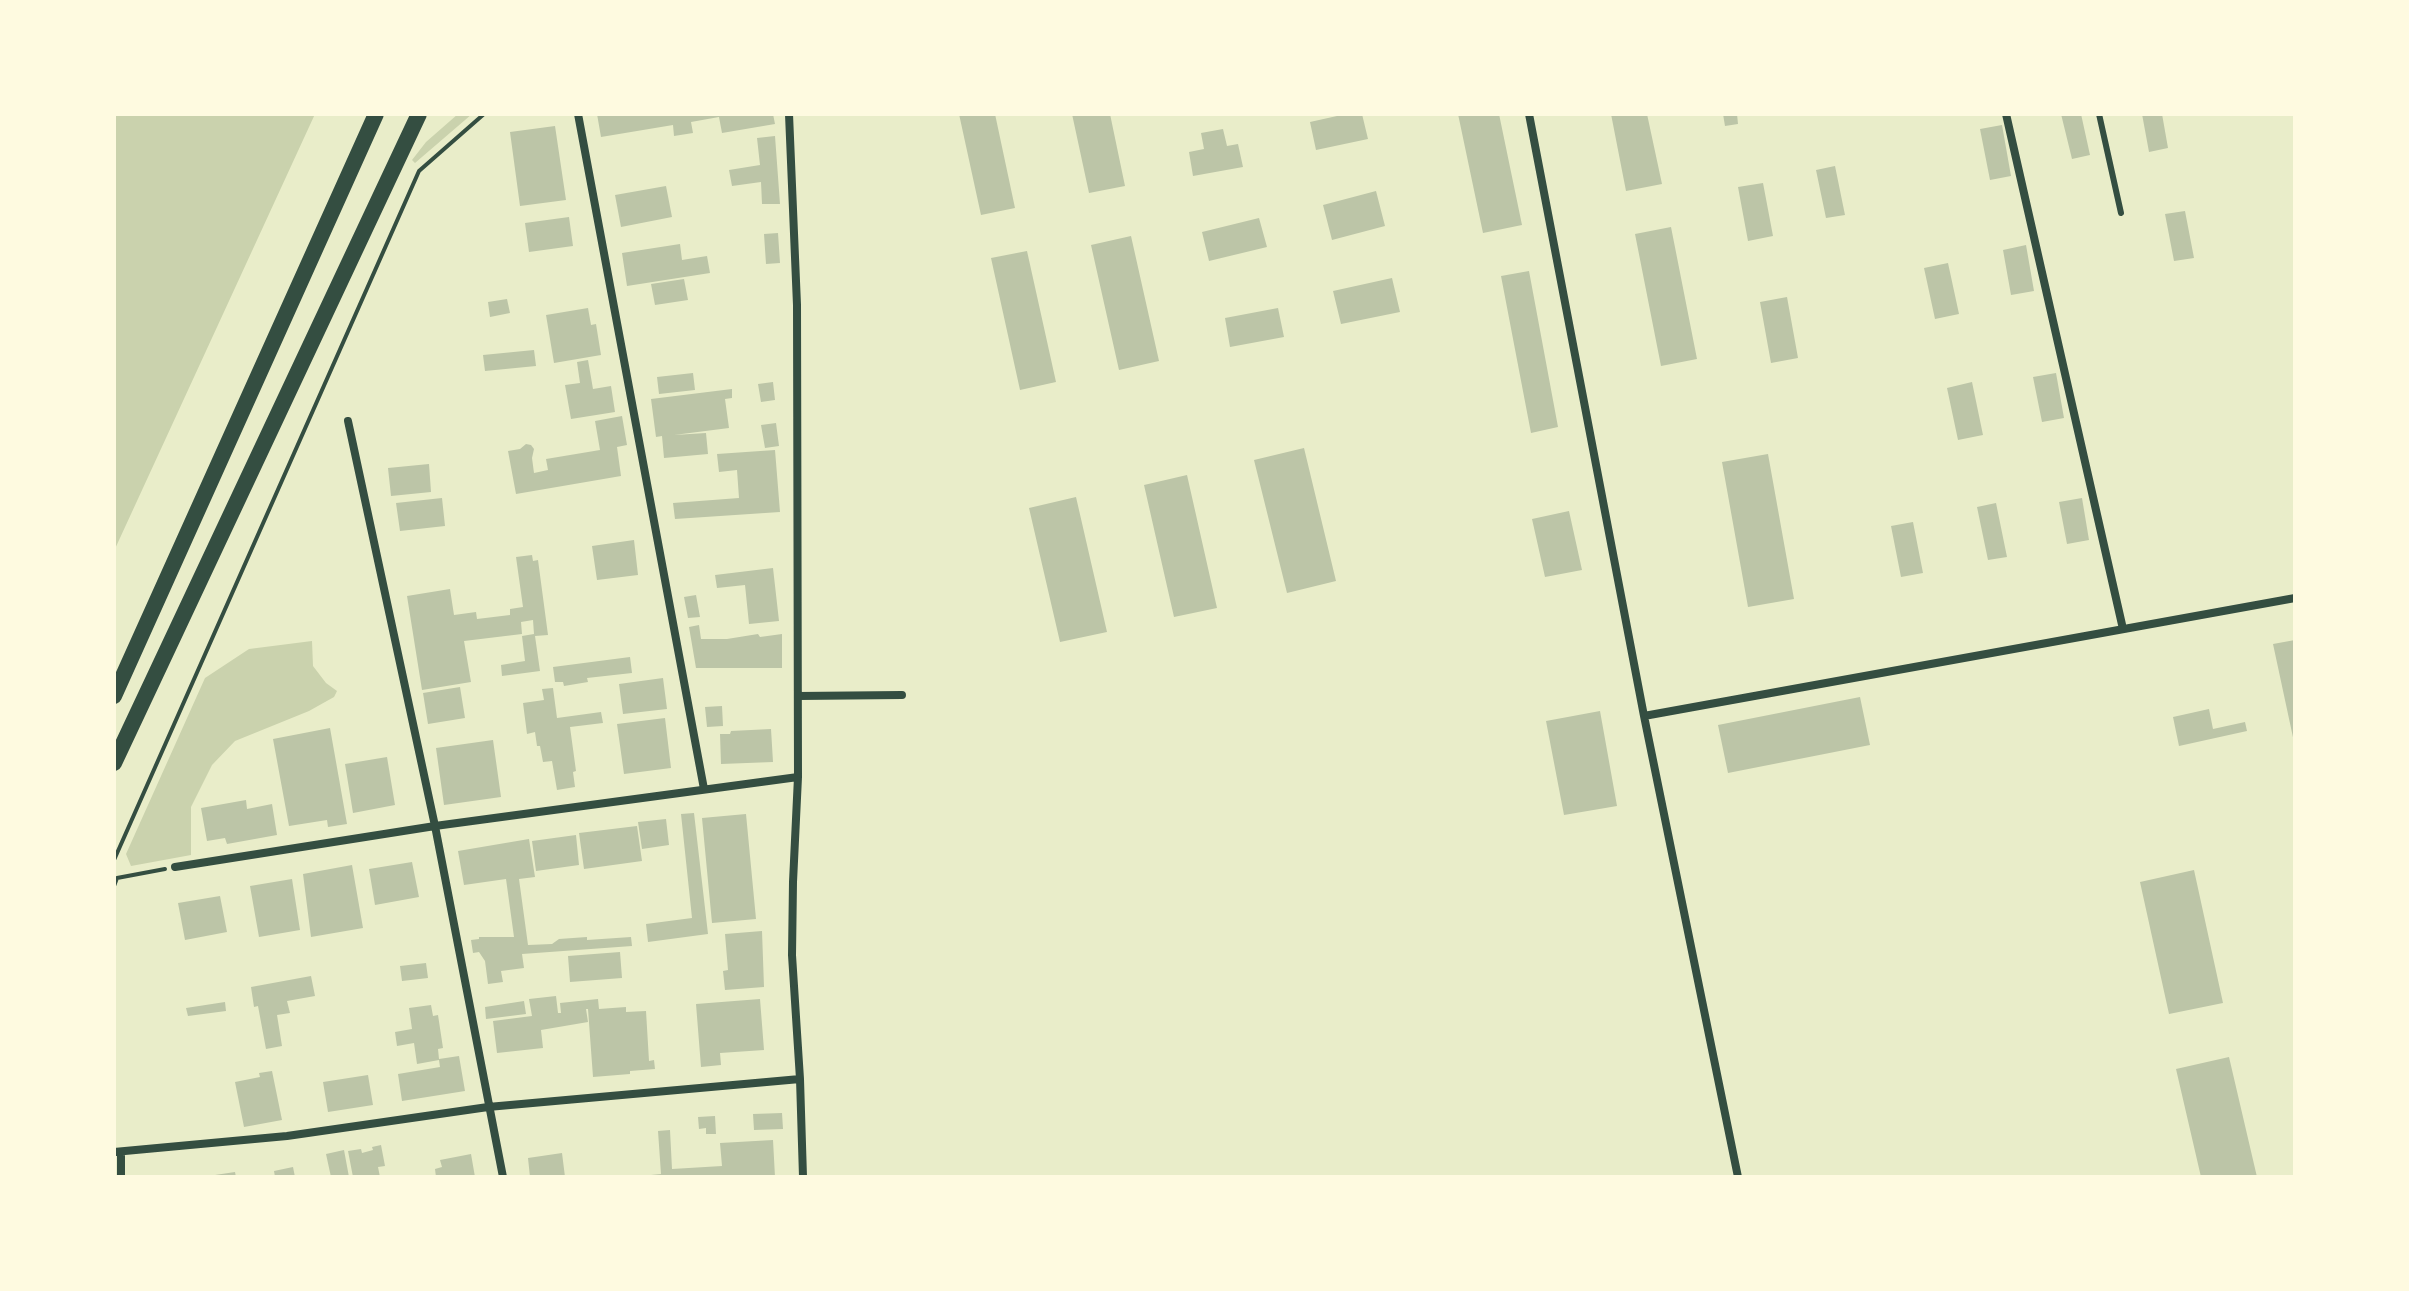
<!DOCTYPE html>
<style>
body{margin:0}
#map{position:relative;width:2409px;height:1291px;overflow:hidden;background:#e9edc9;font-family:Roboto,sans-serif}
canvas{display:block}
.frame{position:absolute;inset:0;border:116px solid #fefae0;pointer-events:none}
</style>
<div id="map">
<canvas width="2409" height="1291"></canvas>
<div class="frame"></div>
</div>
<script>
const ctx = document.querySelector('canvas').getContext('2d');
ctx.lineJoin = 'round';
function fill(path, color) { ctx.fillStyle = color; ctx.fill(path, 'evenodd'); }
const toPath = rows => new Path2D(rows.map(r => 'M' + r).join(''));
function strokePath(path, color, width, dash) { ctx.strokeStyle = color; ctx.lineWidth = width; ctx.lineCap = dash ? 'butt' : 'round'; ctx.setLineDash(dash || []); ctx.stroke(path); }
fill(toPath([
 [114,114,315,114,114,551],
 [458,114,472,114,415,163,412,160,426,142],
 [312,641,313,666,326,683,337,691,334,697,309,711,235,741,212,765,191,807,191,855,131,866,126,854,205,678,249,649]
]), '#cad2ad');
fill(toPath([
 [597,114,773,114,775,124,722,133,719,117,691,122,693,133,674,136,673,125,601,137],
 [959,114,995,114,1015,208,981,215],
 [1072,114,1110,114,1125,186,1089,193],
 [1346,114,1362,114,1368,139,1316,150,1310,122],
 [1458,114,1499,114,1522,225,1483,233],
 [1611,114,1647,114,1662,184,1626,191],
 [1723,114,1737,114,1738,124,1725,126],
 [2061,114,2081,114,2090,155,2072,159],
 [2142,114,2162,114,2168,148,2149,152],
 [2002,125,2011,176,1990,180,1980,129],
 [555,126,566,200,520,206,510,132],
 [1223,129,1227,146,1238,144,1243,167,1193,176,1189,152,1204,149,1201,133],
 [775,136,780,204,762,204,761,182,732,186,729,170,760,165,757,138],
 [1835,166,1845,215,1826,218,1816,170],
 [1763,183,1773,236,1748,241,1738,187],
 [666,186,672,217,621,227,615,195],
 [1376,191,1385,226,1332,240,1323,205],
 [2185,211,2194,258,2174,261,2165,214],
 [569,217,573,246,529,252,525,223],
 [1259,218,1267,247,1209,261,1202,232],
 [1671,227,1697,359,1661,366,1635,234],
 [778,233,780,263,766,264,764,234],
 [1131,236,1159,361,1119,370,1091,245],
 [680,244,682,260,707,256,710,273,627,286,622,253],
 [2026,245,2034,291,2011,295,2003,250],
 [1027,251,1056,382,1020,390,991,258],
 [1948,263,1959,314,1935,319,1924,268],
 [1529,271,1558,427,1531,433,1501,276],
 [1392,278,1400,312,1341,324,1333,291],
 [684,279,688,300,655,305,651,284],
 [1787,297,1798,358,1771,363,1760,302],
 [507,299,510,313,490,317,488,302],
 [588,308,591,325,596,324,601,355,554,363,546,315],
 [1278,308,1284,337,1230,347,1225,318],
 [534,350,536,366,485,371,483,355],
 [588,360,593,389,611,386,615,412,571,419,565,385,580,383,577,362],
 [693,373,695,390,659,394,657,377],
 [2056,373,2064,418,2042,422,2033,377],
 [773,382,775,400,761,402,758,384],
 [1972,382,1983,435,1958,440,1947,388],
 [732,389,732,398,725,399,729,428,674,435,706,433,708,454,664,458,662,436,656,437,651,399],
 [622,416,627,445,617,447,621,476,516,494,508,451,520,449,526,444,531,445,534,449,532,458,534,473,548,470,546,459,600,450,595,421],
 [776,423,779,446,765,448,761,425],
 [1304,448,1336,581,1287,593,1254,460],
 [775,450,780,512,675,519,673,503,739,498,737,470,719,472,717,454],
 [1768,454,1794,599,1748,607,1722,462],
 [429,464,431,492,391,496,388,468],
 [1187,475,1217,608,1174,617,1144,485],
 [1076,497,1107,632,1060,642,1029,508],
 [442,498,445,526,400,531,396,503],
 [2082,498,2089,540,2067,544,2059,502],
 [1996,503,2007,557,1988,560,1977,507],
 [1569,511,1582,570,1545,577,1532,519],
 [1913,522,1923,573,1901,577,1891,526],
 [634,540,638,575,597,580,592,546],
 [532,555,533,561,538,560,548,635,535,636,540,671,502,676,501,665,525,661,522,636,534,634,533,620,521,622,522,634,464,641,471,682,422,690,407,596,450,589,454,615,476,612,477,619,510,615,510,609,523,607,516,557],
 [773,568,779,621,749,624,745,585,717,588,715,575],
 [696,595,700,617,688,618,684,597],
 [699,625,701,639,727,639,758,634,760,637,782,634,782,668,696,668,689,627],
 [2295,640,2295,742,2294,742,2273,644],
 [630,657,632,673,587,678,588,682,564,686,563,682,555,682,553,667],
 [663,678,667,709,623,714,619,684],
 [460,687,465,718,428,724,423,693],
 [553,688,557,718,601,712,603,723,570,727,576,771,573,772,575,787,557,790,552,761,543,762,540,746,537,746,535,732,527,734,523,703,544,700,542,689],
 [1860,697,1870,745,1728,773,1718,725],
 [722,706,723,726,707,727,705,707],
 [2209,709,2213,729,2245,722,2247,731,2179,746,2173,717],
 [1600,711,1617,806,1564,815,1546,721],
 [665,718,671,768,624,774,617,724],
 [330,728,347,824,328,827,327,820,289,826,273,739],
 [771,729,773,762,721,764,720,734,730,734,731,731],
 [493,740,501,797,444,805,436,748],
 [387,757,395,805,353,813,345,764],
 [246,800,247,809,272,804,277,835,227,844,225,838,207,841,201,808],
 [694,813,708,934,648,942,646,924,692,918,681,814],
 [746,814,756,919,712,923,702,818],
 [666,819,669,845,642,849,638,822],
 [637,826,642,861,584,869,579,833],
 [576,835,579,865,536,871,532,841],
 [529,839,535,877,519,879,528,945,552,944,559,939,587,937,587,940,631,937,632,946,522,954,524,968,501,971,503,982,488,984,485,961,479,952,473,953,471,940,479,939,479,937,514,937,506,879,464,885,458,851],
 [412,862,419,897,375,905,369,869],
 [352,865,363,928,311,937,303,874],
 [2194,870,2223,1003,2169,1014,2140,882],
 [292,879,300,930,259,937,250,886],
 [220,896,227,932,185,940,178,903],
 [762,931,764,987,725,990,723,971,728,970,725,934],
 [620,952,622,978,570,982,568,956],
 [426,963,428,978,402,981,400,966],
 [311,976,315,996,287,1001,290,1013,277,1015,282,1046,266,1049,258,1006,254,1007,251,987],
 [556,996,558,1013,561,1013,560,1003,598,999,599,1009,626,1007,626,1012,646,1011,649,1061,654,1060,655,1069,630,1071,630,1074,593,1077,588,1009,586,1009,588,1022,541,1030,543,1048,497,1053,493,1021,532,1016,529,999],
 [760,999,764,1050,720,1053,721,1065,701,1067,696,1004],
 [524,1001,526,1014,486,1019,485,1007],
 [225,1002,226,1011,188,1016,186,1008],
 [431,1005,433,1016,438,1015,443,1048,438,1049,439,1059,459,1056,465,1091,402,1101,398,1074,440,1067,439,1060,417,1064,414,1043,397,1046,395,1032,412,1029,409,1008],
 [2229,1057,2257,1177,2201,1177,2176,1069],
 [272,1071,282,1120,244,1127,235,1082,260,1077,259,1073],
 [368,1075,373,1105,328,1112,323,1082],
 [782,1113,783,1129,754,1130,753,1114],
 [715,1116,716,1134,706,1134,706,1128,699,1129,698,1117],
 [670,1130,672,1169,722,1166,720,1143,773,1140,775,1177,651,1177,651,1175,661,1174,658,1131],
 [381,1145,385,1166,378,1167,380,1177,353,1177,348,1151,361,1149,362,1153,373,1150,372,1147],
 [344,1150,349,1177,331,1177,326,1154],
 [562,1153,565,1177,530,1177,528,1158],
 [471,1154,475,1177,436,1177,435,1169,442,1167,440,1160],
 [293,1167,295,1177,275,1177,274,1171],
 [235,1172,236,1177,215,1177,215,1175]
]), '#bcc5a7');
strokePath(toPath([
 [114,860,419,171,484,114],
 [114,886,117,878,165,869]
]), '#344e41', 4);
strokePath(toPath([
 [2099,114,2121,213]
]), '#344e41', 6);
strokePath(toPath([
 [578,114,704,789],
 [789,114,797,305,798,777,793,882,792,955,800,1079,803,1177],
 [1529,114,1644,716,1738,1177],
 [2006,114,2123,629],
 [348,421,435,826,503,1177],
 [798,696,902,695],
 [1644,716,2295,598],
 [175,867,435,826,798,777],
 [114,1152,287,1136,488,1107,800,1079],
 [121,1152,121,1177]
]), '#344e41', 8);
strokePath(toPath([
 [114,696,376,114],
 [114,763,419,114]
]), '#344e41', 16);
</script>
